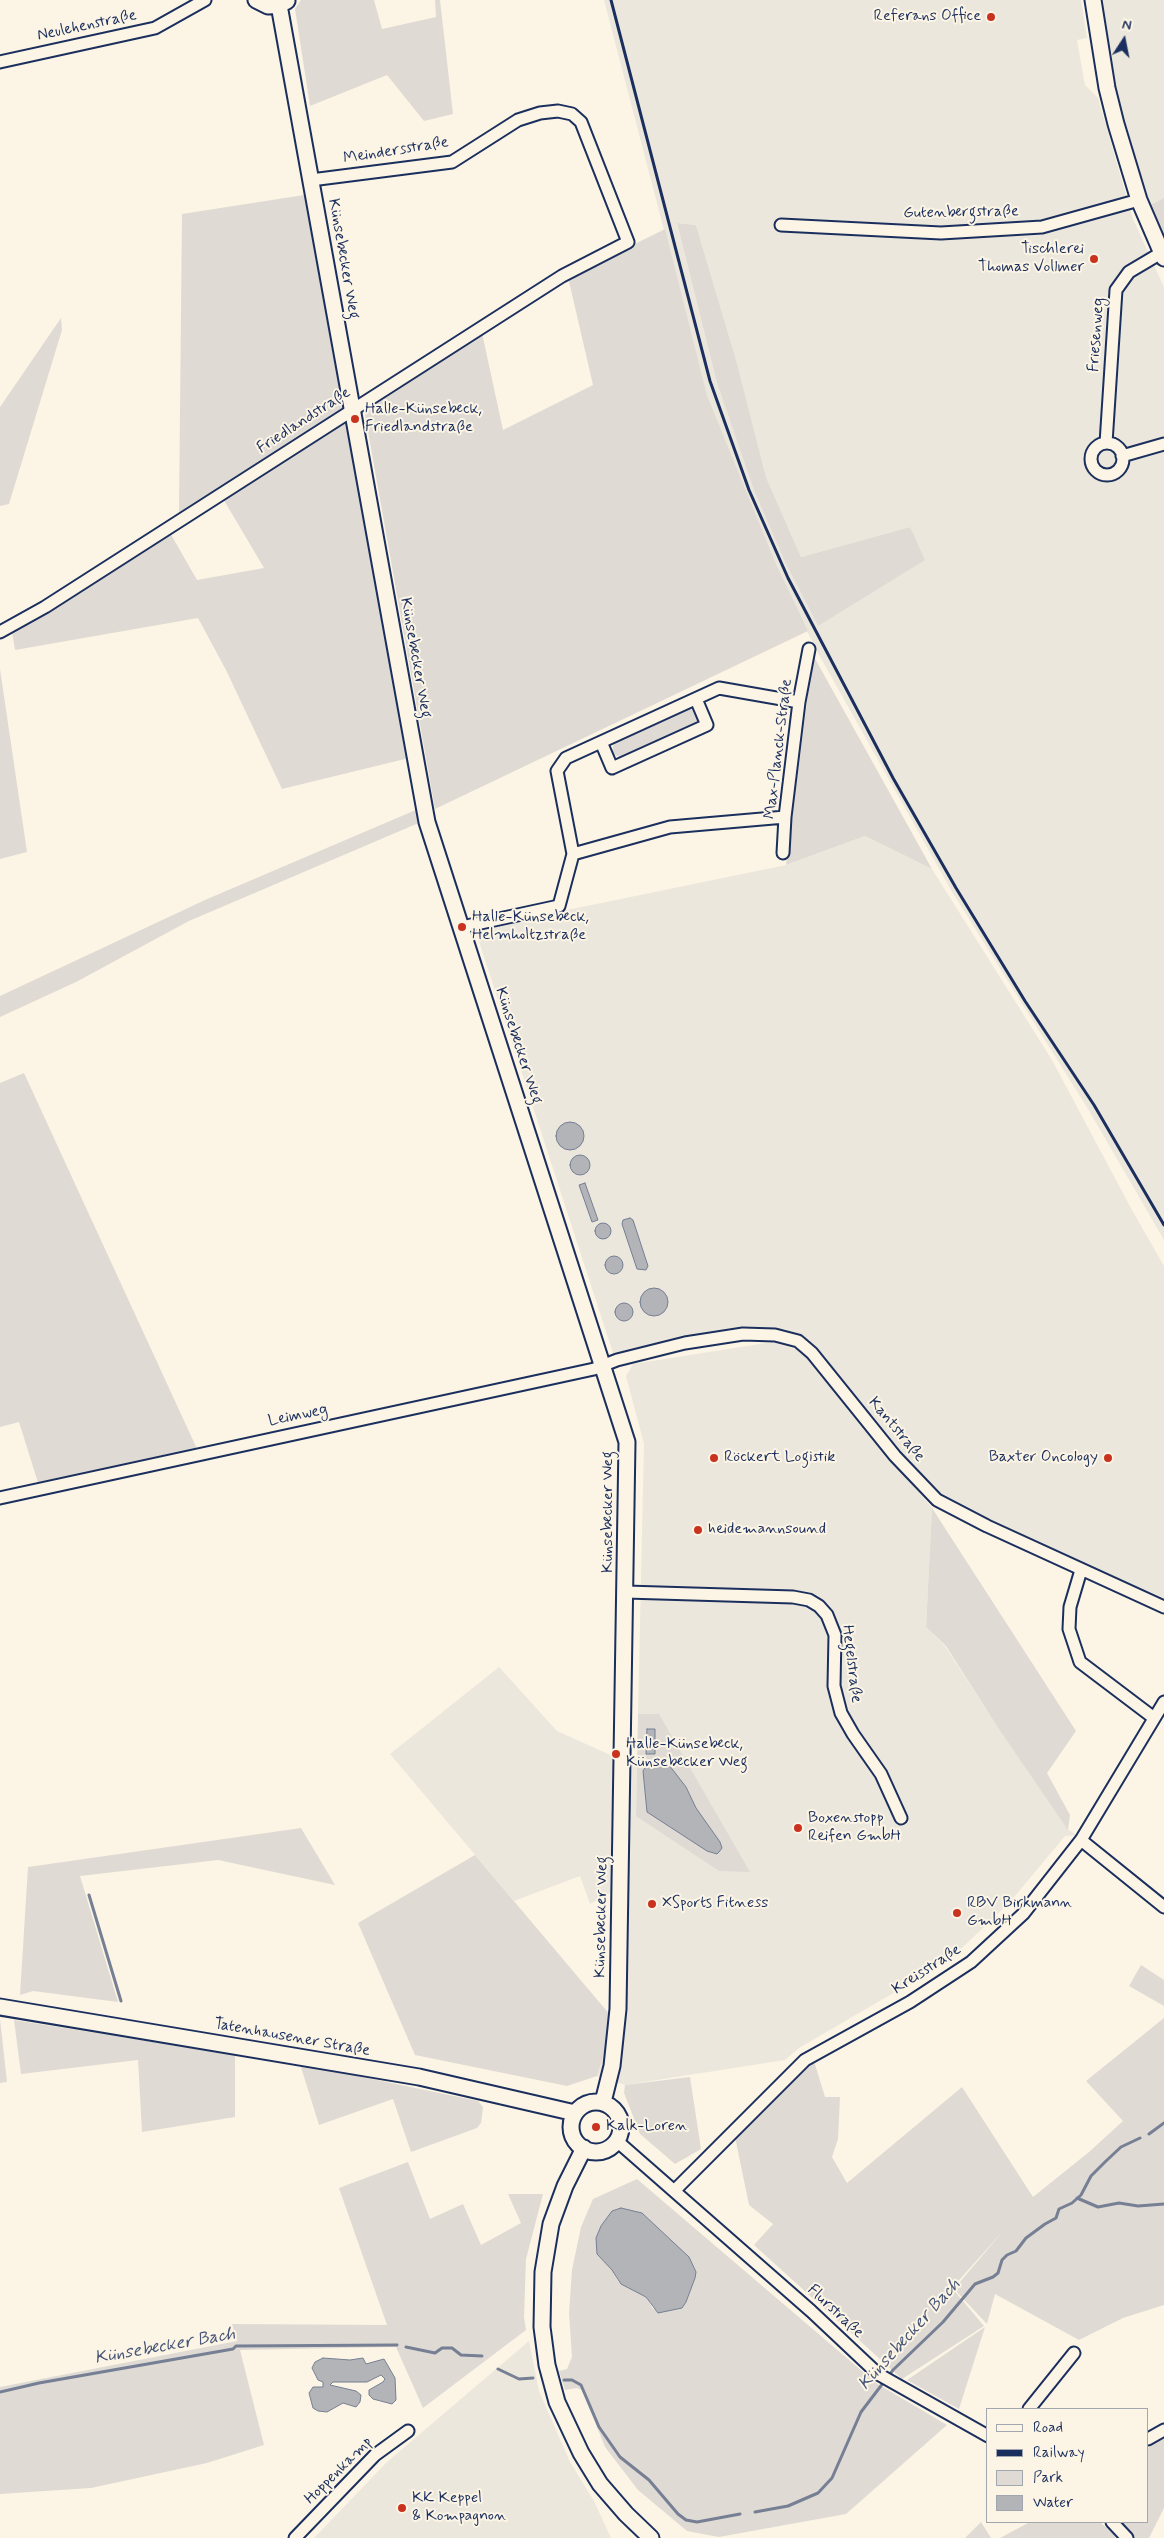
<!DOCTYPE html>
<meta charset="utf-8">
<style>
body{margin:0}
#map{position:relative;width:1164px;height:2538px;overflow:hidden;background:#fcf5e5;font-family:Mynerve,sans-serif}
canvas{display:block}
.legend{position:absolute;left:986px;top:2408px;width:162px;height:115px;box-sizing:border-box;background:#fcf5e5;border:1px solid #a2a6af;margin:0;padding:6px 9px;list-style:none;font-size:15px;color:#1b2f5e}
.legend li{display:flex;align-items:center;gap:10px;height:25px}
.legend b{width:25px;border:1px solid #a2a6af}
.north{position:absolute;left:1099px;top:15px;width:50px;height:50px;-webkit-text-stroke:4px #fcf5e5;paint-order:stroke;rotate:11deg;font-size:14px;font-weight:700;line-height:20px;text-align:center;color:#1b2f5e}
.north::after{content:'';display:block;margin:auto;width:18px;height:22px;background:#1b2f5e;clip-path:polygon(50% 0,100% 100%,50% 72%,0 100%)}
</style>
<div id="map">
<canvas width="1164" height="2538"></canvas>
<ul class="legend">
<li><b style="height:6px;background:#fcf5e5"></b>Road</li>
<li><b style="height:6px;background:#1b2f5e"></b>Railway</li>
<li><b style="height:14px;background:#dfdbd4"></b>Park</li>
<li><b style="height:14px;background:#b2b4b8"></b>Water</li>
</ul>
<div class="north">N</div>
</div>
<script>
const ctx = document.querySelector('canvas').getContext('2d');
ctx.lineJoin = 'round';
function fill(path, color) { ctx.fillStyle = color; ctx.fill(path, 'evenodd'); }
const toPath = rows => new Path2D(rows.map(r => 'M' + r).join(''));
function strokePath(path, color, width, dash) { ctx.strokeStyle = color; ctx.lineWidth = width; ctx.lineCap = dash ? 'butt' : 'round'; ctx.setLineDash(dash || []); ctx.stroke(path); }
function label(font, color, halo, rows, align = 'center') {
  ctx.font = font + ' Mynerve,sans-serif'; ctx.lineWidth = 4; ctx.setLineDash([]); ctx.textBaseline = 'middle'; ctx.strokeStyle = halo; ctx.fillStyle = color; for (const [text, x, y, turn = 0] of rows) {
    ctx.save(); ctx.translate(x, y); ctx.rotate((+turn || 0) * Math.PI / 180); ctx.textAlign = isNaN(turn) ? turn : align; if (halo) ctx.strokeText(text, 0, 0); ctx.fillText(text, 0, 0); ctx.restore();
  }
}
fill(toPath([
 [604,0,1081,0,1087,38,1077,40,1085,85,1098,98,1133,219,1164,287,1164,1240,1088,1109,951,890,814,646,777,566,707,395],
 [677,223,696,225,737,363,766,477,801,557,910,527,818,626,785,562,755,490,717,383],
 [1100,0,1164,0,1164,241,1149,208,1123,127,1113,84],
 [865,836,932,869,1052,1060,1132,1210,1164,1266,1164,1598,1012,1532,933,1494,813,1347,785,1329,741,1331,614,1356,475,929,786,865],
 [772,1342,802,1351,932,1508,926,1627,945,1646,998,1728,1068,1829,1076,1835,1065,1836,1010,1902,962,1948,902,1988,799,2048,785,2060,625,2085,597,2076,604,2055,611,2016,614,1891,590,1904,580,1876,514,1901,390,1754,499,1667,557,1731,617,1758,637,1759,636,1816,659,1715,638,1714,644,1444,626,1376,633,1364],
 [529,2341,539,2391,570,2462,594,2501,611,2538,314,2538,387,2462]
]), '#ece7dc');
fill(toPath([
 [301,0,374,0,382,29,436,17,435,0,440,0,453,114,424,121,387,75,310,106,295,9],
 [304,195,344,411,179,513,182,214],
 [1164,198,1164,238,1149,206],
 [677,223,696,225,737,363,766,477,801,557,910,527,925,560,818,626,785,562,754,490,717,383],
 [665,229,707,395,777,566,808,631,435,809,364,409,482,333,503,430,593,385,568,277],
 [61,318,62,330,9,504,0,506,0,407],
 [347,420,409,758,282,789,226,670,198,618,15,650,12,632,45,607,169,531,197,580,264,568,222,497],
 [813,655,932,869,865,836,786,865],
 [0,669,27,852,0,859],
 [687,707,697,712,698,721,695,726,620,757,612,754,614,740],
 [418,809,421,822,189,921,76,982,0,1017,0,996,205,900],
 [24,1073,198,1451,39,1486,19,1422,0,1427,0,1083],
 [932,1508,1076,1731,1047,1773,1070,1815,1068,1830,998,1728,946,1646,926,1627],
 [638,1714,659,1714,750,1872,719,1871,636,1816],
 [301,1828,335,1885,218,1860,80,1876,118,2002,33,1991,20,1995,28,1867],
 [475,1855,611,2016,604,2055,597,2076,567,2086,415,2055,358,1923],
 [1141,1965,1164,1980,1164,2006,1129,1986],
 [1164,2018,1164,2305,1123,2318,1079,2340,995,2294,987,2324,954,2289,1003,2231,952,2288,984,2326,902,2379,754,2245,773,2224,749,2205,735,2137,804,2067,814,2061,825,2097,840,2097,838,2139,832,2157,847,2183,962,2087,1033,2197,1089,2152,1123,2121,1086,2081],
 [0,2019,7,2082,0,2083],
 [14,2020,235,2055,235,2117,142,2132,138,2060,21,2074],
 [300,2064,478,2101,483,2107,481,2123,477,2128,411,2152,393,2099,319,2125],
 [690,2077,701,2149,675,2164,640,2134,624,2093,625,2085],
 [408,2162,430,2219,463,2204,481,2245,521,2223,508,2194,543,2194,526,2259,524,2317,526,2330,423,2408,396,2347,240,2350,264,2445,207,2463,91,2488,0,2494,0,2387,237,2341,232,2324,387,2325,339,2188],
 [637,2179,876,2383,947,2425,846,2514,719,2537,687,2531,638,2490,605,2447,582,2390,577,2388,565,2390,559,2371,567,2369,572,2357,569,2313,572,2270,581,2227,593,2199],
 [612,2211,695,2278,686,2302,653,2309,646,2297,618,2281,596,2238],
 [985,2327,959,2409,907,2380],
 [1164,2436,1164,2508,1149,2538,1134,2538,1117,2522,1148,2522,1148,2448],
 [981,2522,991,2538,965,2538],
 [1030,2522,1100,2522,1118,2538,1000,2538]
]), '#dfdbd4');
const water = toPath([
 '556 1136a14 14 0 1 1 28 0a14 14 0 1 1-28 0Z',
 '570 1165a10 10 0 1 1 20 0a10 10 0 1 1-20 0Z',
 [585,1183,598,1220,592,1222,579,1185,585,1183],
 [630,1218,633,1220,648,1266,646,1270,637,1269,622,1224,623,1220,630,1218],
 '595 1231a8 8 0 1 1 16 0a8 8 0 1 1-16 0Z',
 '605 1265a9 9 0 1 1 18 0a9 9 0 1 1-18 0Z',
 '640 1302a14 14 0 1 1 28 0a14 14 0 1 1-28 0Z',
 '615 1312a9 9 0 1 1 18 0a9 9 0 1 1-18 0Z',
 [647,1729,655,1729,655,1754,646,1754,647,1729],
 [656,1762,669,1765,686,1787,696,1808,720,1842,722,1848,719,1852,717,1854,707,1851,647,1812,643,1771,647,1765,656,1762],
 [621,2208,642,2213,689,2257,696,2272,695,2278,686,2302,682,2308,658,2313,646,2297,621,2284,612,2270,597,2254,596,2238,601,2226,612,2211,621,2208],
 [323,2358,350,2360,363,2358,366,2364,384,2359,395,2378,396,2400,392,2404,373,2399,369,2395,369,2390,383,2382,385,2379,381,2375,367,2382,333,2382,330,2385,356,2391,361,2395,360,2402,356,2407,343,2403,327,2412,318,2411,313,2408,309,2393,313,2387,323,2387,323,2382,318,2380,312,2368,315,2362,323,2358]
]);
fill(water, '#b2b4b8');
strokePath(water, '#767f94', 1);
strokePath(toPath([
 [89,1895,121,2001],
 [1149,2134,1164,2123],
 [1077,2198,1098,2207,1119,2203,1138,2206,1164,2204],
 [406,2347,435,2353,442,2348,452,2348,461,2355,482,2356],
 [498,2369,519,2379,533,2378],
 [564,2380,572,2380,581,2385,599,2427,620,2457,649,2480,678,2514,686,2520,697,2522,740,2514],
 [0,2392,39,2383,233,2349,236,2346,397,2345],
 [755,2512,788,2506,818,2493,832,2478,861,2412,893,2370,943,2322,975,2284,993,2277,998,2273,1002,2260,1007,2255,1016,2251,1026,2238,1045,2224,1056,2218,1059,2209,1072,2203,1081,2195,1091,2176,1106,2161,1121,2147,1140,2138]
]), '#767f94', 3);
const street = toPath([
 [0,62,155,28,205,0],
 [781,225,941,233,1042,227,1139,200],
 [1106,443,1116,290,1129,272,1161,253],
 '1091 459a16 16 0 1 1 32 0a16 16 0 1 1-32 0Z',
 [1122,456,1164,444],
 [0,632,45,607,562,276,628,242,581,122,572,114,558,111,540,113,518,120,452,162,311,180],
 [601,742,612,768,707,725,696,699],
 [783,853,785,817,799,702,809,649],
 [573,854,557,771,566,758,719,688,799,702],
 [462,927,559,906,573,854,670,827,785,817],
 [0,1498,594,1369,617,1360,685,1343,743,1334,775,1335,798,1341,812,1353,895,1456,937,1500,987,1526,1164,1607],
 [1081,1570,1070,1607,1069,1629,1080,1662,1154,1718],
 [626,1592,793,1597,809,1600,819,1606,827,1615,835,1635,834,1686,841,1713,853,1734,881,1774,901,1818],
 [1081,1840,1164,1907],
 [617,2141,811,2311,878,2374,988,2436],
 [675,2190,805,2060,910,2002,971,1962,1023,1914,1081,1840,1164,1702],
 [1029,2409,1074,2353],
 [1148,2439,1164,2430],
 [1112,2522,1127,2538],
 [295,2538,375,2455,408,2431]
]);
const secondary = toPath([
 [256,0,268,6,279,5,287,1],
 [1093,0,1107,88,1116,124,1139,200,1164,258],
 [279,5,427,822,627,1442,618,2009,612,2066,603,2102],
 [0,2007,419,2077,575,2113],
 '571 2127a25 25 0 1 1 50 0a25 25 0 1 1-50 0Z',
 [584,2148,565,2186,551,2224,543,2272,542,2327,547,2365,557,2402,581,2453,600,2484,626,2514,651,2538]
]);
strokePath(street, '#1b2f5e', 15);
strokePath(secondary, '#1b2f5e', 19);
strokePath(street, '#fcf5e5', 11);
strokePath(secondary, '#fcf5e5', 15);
strokePath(toPath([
 [611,0,710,381,749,490,788,578,893,778,956,888,1025,1001,1094,1105,1164,1225]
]), '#1b2f5e', 3);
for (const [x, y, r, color] of [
 [991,17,5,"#c8321e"],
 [1094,259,5,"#c8321e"],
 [355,419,5,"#c8321e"],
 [462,927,5,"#c8321e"],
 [714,1458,5,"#c8321e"],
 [1108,1458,5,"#c8321e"],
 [698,1530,5,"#c8321e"],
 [616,1754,5,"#c8321e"],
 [798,1828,5,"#c8321e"],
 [652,1904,5,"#c8321e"],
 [957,1913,5,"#c8321e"],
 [596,2127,5,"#c8321e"],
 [402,2508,5,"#c8321e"]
]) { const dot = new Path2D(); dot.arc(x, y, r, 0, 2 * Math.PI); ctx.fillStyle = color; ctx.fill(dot); strokePath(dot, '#fcf5e5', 2); }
label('16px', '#1b2f5e', '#fcf5e5', [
 ["Referans Office",981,17,"right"],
 ["Tischlerei",1084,250,"right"],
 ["Thomas Vollmer",1084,268,"right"],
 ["Halle-Künsebeck,",365,410],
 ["Friedlandstraße",365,428],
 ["Halle-Künsebeck,",472,918],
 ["Helmholtzstraße",472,936],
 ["Röckert Logistik",724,1458],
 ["Baxter Oncology",1098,1458,"right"],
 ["heidemannsound",708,1530],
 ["Halle-Künsebeck,",626,1745],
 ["Künsebecker Weg",626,1763],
 ["Boxenstopp",808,1819],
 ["Reifen GmbH",808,1837],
 ["XSports Fitness",662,1904],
 ["RBV Birkmann",967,1904],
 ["GmbH",967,1922],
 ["Kalk-Loren",606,2127],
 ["KK Keppel",412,2499],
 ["& Kompagnon",412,2517]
], 'left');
label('16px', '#1b2f5e', '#fcf5e5', [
 ["Neulehenstraße",87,26,-12],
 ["Meindersstraße",396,151,-9],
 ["Gutenbergstraße",961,213,-1],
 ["Künsebecker Weg",343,259,80],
 ["Friesenweg",1097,335,-86],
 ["Friedlandstraße",304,421,-33],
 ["Künsebecker Weg",415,658,80],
 ["Max-Planck-Straße",779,749,-83],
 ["Künsebecker Weg",518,1046,72],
 ["Leimweg",298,1416,-12],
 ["Kantstraße",896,1430,50],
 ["Künsebecker Weg",609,1512,-90],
 ["Hegelstraße",851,1664,83],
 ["Künsebecker Weg",602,1917,-89],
 ["Kreisstraße",927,1970,-33],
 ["Tatenhausener Straße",292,2038,10],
 ["Flurstraße",835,2312,43],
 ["Hoppenkamp",339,2471,-45]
]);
label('italic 18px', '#485779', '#fcf5e5', [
 ["Künsebecker Bach",910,2335,-48],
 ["Künsebecker Bach",165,2347,-10]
]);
</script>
